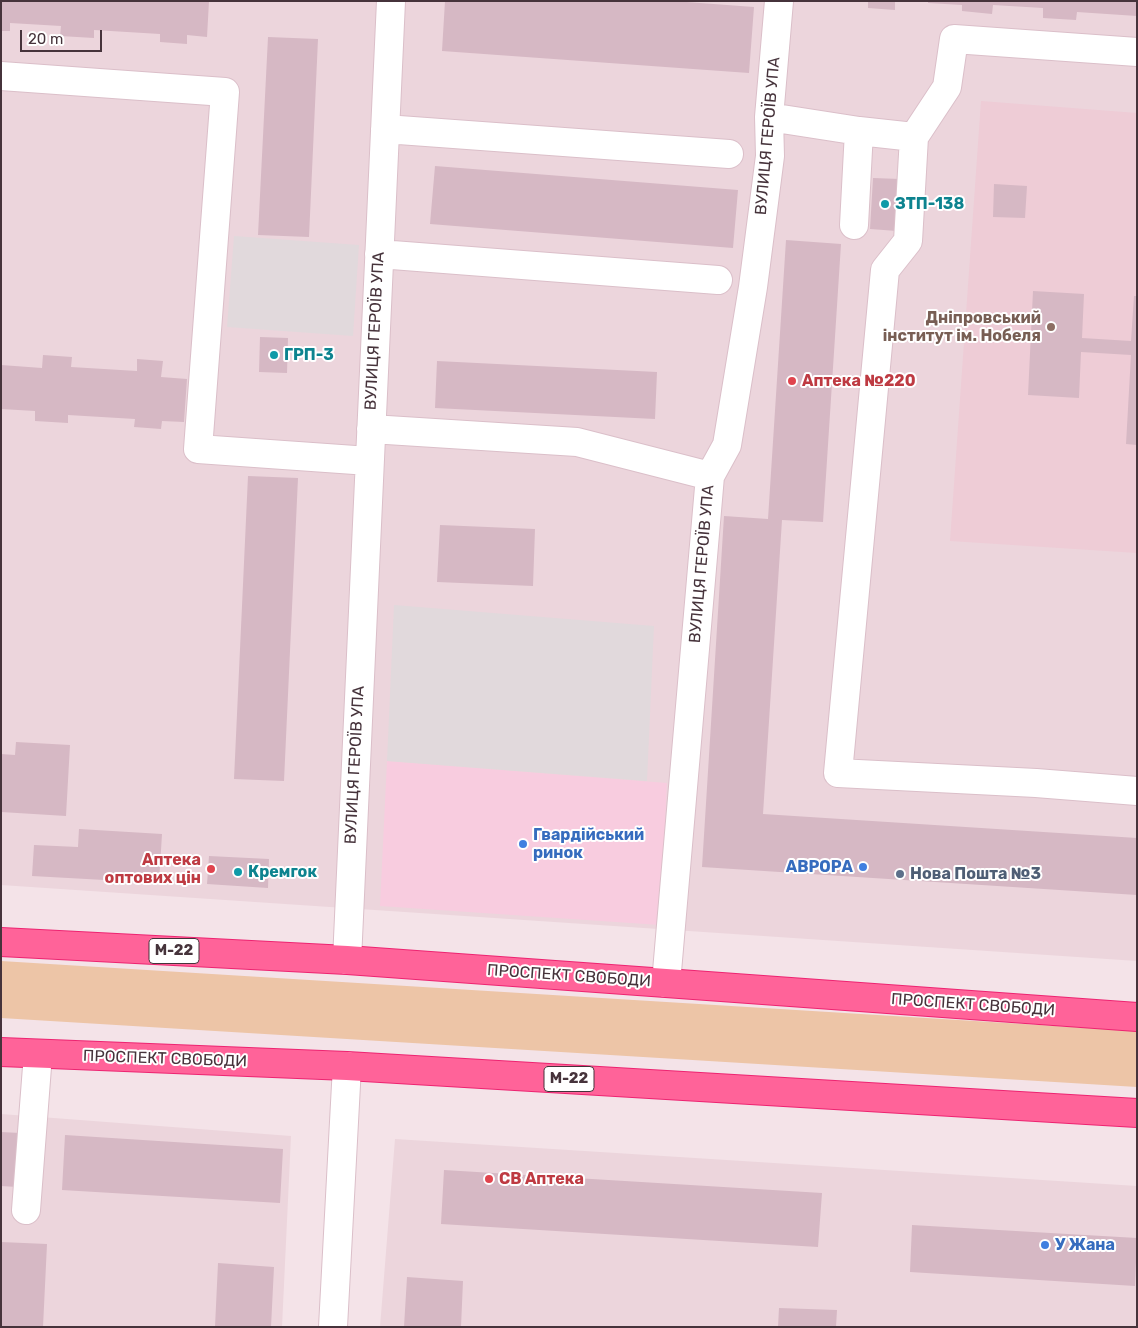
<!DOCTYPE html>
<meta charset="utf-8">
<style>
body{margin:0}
#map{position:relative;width:1138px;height:1328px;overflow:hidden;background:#f4e3e8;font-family:Rubik,sans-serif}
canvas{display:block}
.frame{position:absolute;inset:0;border:2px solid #46333b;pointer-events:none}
.scale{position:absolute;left:20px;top:30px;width:82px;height:22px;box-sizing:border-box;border:2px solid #46333b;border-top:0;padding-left:6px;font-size:15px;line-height:18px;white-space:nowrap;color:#46333b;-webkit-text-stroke:4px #fff;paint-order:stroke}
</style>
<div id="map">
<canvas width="1138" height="1328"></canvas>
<div class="frame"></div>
<div class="scale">20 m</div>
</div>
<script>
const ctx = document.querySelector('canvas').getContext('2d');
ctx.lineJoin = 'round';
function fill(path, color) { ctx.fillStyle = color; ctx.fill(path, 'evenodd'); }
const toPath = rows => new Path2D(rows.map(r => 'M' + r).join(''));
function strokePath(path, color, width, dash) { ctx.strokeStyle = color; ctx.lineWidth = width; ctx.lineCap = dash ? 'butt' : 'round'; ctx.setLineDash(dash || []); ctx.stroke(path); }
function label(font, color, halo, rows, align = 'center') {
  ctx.font = font + ' Rubik,sans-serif'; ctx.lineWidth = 4; ctx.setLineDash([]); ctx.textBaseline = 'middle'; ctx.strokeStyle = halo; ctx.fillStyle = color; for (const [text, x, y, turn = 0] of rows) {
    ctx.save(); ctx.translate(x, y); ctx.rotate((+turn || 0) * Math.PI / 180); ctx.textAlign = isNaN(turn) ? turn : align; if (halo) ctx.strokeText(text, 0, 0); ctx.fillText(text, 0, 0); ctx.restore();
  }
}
fill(toPath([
 [1,1,1137,1,1137,961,1,885],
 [1,1114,291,1136,282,1327,1,1327],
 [395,1139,1137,1186,1137,1327,380,1327]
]), '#ecd5dc');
fill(toPath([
 [387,761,667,783,660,925,380,906]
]), '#f8ccdf');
fill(toPath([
 [981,101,1137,113,1137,553,950,541]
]), '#eeccd6');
fill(toPath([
 [1,961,1137,1031,1137,1087,1,1018]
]), '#edc5a7');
fill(toPath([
 [234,236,359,245,353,336,227,327],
 [394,605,654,626,647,781,387,761]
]), '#e1d9dc');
fill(toPath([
 [1,1,209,1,207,37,187,35,187,44,160,42,160,34,94,30,94,38,60,36,61,26,10,23,10,31,1,31],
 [445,1,673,1,754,7,749,73,442,51],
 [868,1,895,1,895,10,868,8],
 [928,1,1137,1,1137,16,1077,12,1076,20,1043,18,1043,8,993,5,992,14,962,11,962,5,928,3],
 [268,37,318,39,309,237,258,235],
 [435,166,738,190,733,248,430,224],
 [873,178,900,179,897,231,870,229],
 [994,184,1027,186,1025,218,993,217],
 [786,240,841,244,823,522,782,520,763,814,1137,838,1137,895,702,867,724,516,768,519],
 [1033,291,1084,294,1082,338,1131,341,1134,296,1137,296,1137,445,1126,444,1131,355,1081,352,1079,398,1028,395],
 [260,337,288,338,287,373,259,372],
 [43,355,72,357,71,367,137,371,137,359,163,361,161,377,187,379,184,422,162,421,161,429,134,427,135,419,68,415,68,423,35,421,35,411,1,409,1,365,42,368],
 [437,361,657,372,655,419,435,408],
 [248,476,298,478,284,781,234,779],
 [440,525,535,529,533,586,437,582],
 [16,742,70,745,66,816,1,812,1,754,15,755],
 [79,829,162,834,159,883,32,876,34,845,78,847],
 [209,856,269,859,268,888,207,884],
 [1,1132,20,1133,17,1187,1,1186],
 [65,1135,283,1149,280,1203,62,1190],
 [444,1170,822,1193,818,1247,441,1224],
 [912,1225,1137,1238,1135,1286,910,1272],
 [1,1242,47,1244,43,1327,1,1327],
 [218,1263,274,1267,271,1327,215,1327],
 [407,1277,463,1281,461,1327,404,1327],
 [779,1308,837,1310,836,1327,778,1327]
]), '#d6b8c4');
const minor = toPath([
 [1,76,225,92,198,449,369,461],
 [769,117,859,131,914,137,947,87,954,39,1137,52],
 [385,129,729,154],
 [914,137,908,241,885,270,838,773,1036,783,1137,791],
 [854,225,859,131],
 [379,254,718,280],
 [371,429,577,442,710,476],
 [347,960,391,1],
 [666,983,710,476,727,445,753,287,770,156,769,117,779,1],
 [26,1210,38,1054],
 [333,1327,347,1066]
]);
const highway = toPath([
 [1,942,347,960,1137,1017],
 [1,1052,347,1066,1137,1113]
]);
strokePath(minor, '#dbbfc9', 30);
strokePath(highway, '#ed2471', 30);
strokePath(minor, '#fff', 28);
strokePath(highway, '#ff6399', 28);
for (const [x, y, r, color] of [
 [885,204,5,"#0f9aa8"],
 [1051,327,5,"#8d6e63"],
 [274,355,5,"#0f9aa8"],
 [792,381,5,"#e0444e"],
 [523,844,5,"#3f7fe0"],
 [863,867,5,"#3f7fe0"],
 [211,869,5,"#e0444e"],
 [238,872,5,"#0f9aa8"],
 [900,874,5,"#5c6f8a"],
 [489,1179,5,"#e0444e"],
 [1045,1245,5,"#3f7fe0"]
]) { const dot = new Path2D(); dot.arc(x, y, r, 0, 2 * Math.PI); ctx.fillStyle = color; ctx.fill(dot); strokePath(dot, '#fff', 2); }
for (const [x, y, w] of [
 [174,951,50],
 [569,1079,50]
]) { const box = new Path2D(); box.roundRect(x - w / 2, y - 12.5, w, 25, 4); ctx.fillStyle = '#fff'; ctx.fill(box); strokePath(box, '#46333b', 1); }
label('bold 15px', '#46333b', null, [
 ["М-22",174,951],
 ["М-22",569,1079]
]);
label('16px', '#46333b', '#fff', [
 ["ВУЛИЦЯ ГЕРОЇВ УПА",768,136,-85],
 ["ВУЛИЦЯ ГЕРОЇВ УПА",375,331,-87],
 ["ВУЛИЦЯ ГЕРОЇВ УПА",702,564,-85],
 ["ВУЛИЦЯ ГЕРОЇВ УПА",355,765,-87],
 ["ПРОСПЕКТ СВОБОДИ",569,976,4],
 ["ПРОСПЕКТ СВОБОДИ",973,1005,4],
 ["ПРОСПЕКТ СВОБОДИ",165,1059,2]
]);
label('bold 16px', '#0d838f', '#fff', [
 ["ЗТП-138",895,204],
 ["ГРП-3",284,355],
 ["Кремгок",248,872]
], 'left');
label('bold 16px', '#785e54', '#fff', [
 ["Дніпровський",1041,318],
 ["інститут ім. Нобеля",1041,336]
], 'right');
label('bold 16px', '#be3a42', '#fff', [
 ["Аптека №220",802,381],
 ["Аптека",201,860,"right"],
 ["оптових цін",201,878,"right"],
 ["СВ Аптека",499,1179]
], 'left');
label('bold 16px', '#366cbe', '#fff', [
 ["Гвардійський",533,835],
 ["ринок",533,853],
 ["АВРОРА",853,867,"right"],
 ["У Жана",1055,1245]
], 'left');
label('bold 16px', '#4e5e75', '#fff', [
 ["Нова Пошта №3",910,874]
], 'left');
</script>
